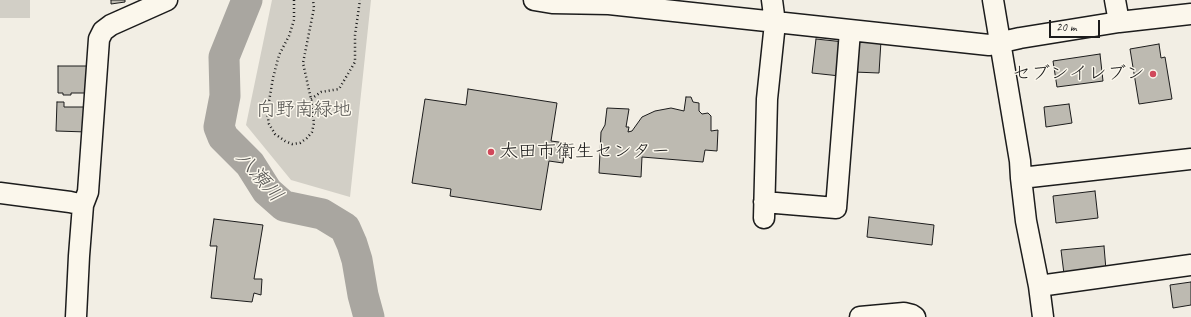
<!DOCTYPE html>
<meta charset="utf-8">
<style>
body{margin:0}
#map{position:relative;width:1191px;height:317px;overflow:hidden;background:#f2eee4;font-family:Caveat,sans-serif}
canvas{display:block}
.scale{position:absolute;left:1049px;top:20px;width:51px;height:18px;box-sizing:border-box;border:2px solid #1c1c1c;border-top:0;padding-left:5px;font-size:12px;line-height:14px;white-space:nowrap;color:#1c1c1c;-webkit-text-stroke:3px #fbf7ec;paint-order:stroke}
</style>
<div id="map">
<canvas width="1191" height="317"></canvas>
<div class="scale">20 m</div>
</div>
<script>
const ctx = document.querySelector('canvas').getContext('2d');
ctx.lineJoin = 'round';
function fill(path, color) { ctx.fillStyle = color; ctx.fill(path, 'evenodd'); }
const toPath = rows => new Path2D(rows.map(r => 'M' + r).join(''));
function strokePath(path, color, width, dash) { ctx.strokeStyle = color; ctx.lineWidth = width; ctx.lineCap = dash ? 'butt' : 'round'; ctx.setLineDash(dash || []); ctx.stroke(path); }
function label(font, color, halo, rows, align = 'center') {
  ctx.font = font + ' Caveat,"Klee One",sans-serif'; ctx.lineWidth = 3; ctx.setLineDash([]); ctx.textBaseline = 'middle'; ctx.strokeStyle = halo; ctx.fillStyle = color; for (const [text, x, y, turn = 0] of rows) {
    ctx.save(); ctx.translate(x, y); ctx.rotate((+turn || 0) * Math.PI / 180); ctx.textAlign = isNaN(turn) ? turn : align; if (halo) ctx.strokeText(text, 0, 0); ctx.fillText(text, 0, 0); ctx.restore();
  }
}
fill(toPath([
 [0,0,30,0,30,18,0,18],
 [272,0,371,0,350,197,291,180,246,125]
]), '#d2cfc6');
strokePath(toPath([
 [247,0,224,57,225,96,219,127,223,137,250,164,267,191,284,206,322,214,345,228,352,244,357,260,363,295,369,317]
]), '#a9a6a0', 31);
const building = toPath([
 [111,0,125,0,125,2,111,4,111,0],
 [816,39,844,42,840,76,812,73,816,39],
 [855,40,881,41,879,73,854,72,855,40],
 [1159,44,1161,58,1165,57,1172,99,1139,104,1130,49,1159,44],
 [1100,54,1103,81,1057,87,1053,61,1100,54],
 [58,66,88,66,87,93,71,93,71,95,63,95,63,93,58,93,58,66],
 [468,89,557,103,551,141,566,143,563,163,549,161,541,210,450,196,451,189,412,183,425,99,466,105,468,89],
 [686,97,691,97,693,102,699,103,699,111,702,114,708,113,711,116,711,131,718,130,717,151,705,150,703,162,642,157,641,177,599,173,601,132,605,125,607,108,629,109,626,127,629,127,628,132,632,131,642,117,655,111,671,108,684,111,686,97],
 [57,102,64,102,64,107,88,107,87,132,56,131,57,102],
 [1069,104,1072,123,1046,127,1044,107,1069,104],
 [1095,191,1098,218,1056,223,1053,196,1095,191],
 [869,217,934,225,932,245,867,237,869,217],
 [214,219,263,225,254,279,262,279,261,295,254,293,252,302,211,298,217,246,210,246,214,219],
 [1104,246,1106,270,1064,274,1061,250,1104,246],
 [1191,282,1191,305,1173,308,1170,285,1191,282]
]);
fill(building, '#bdbab1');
strokePath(building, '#1c1c1c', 1);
const minor = toPath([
 [534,0,552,3,609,4,989,45,1020,38,1119,22,1191,14],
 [993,0,1020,161,1021,178,1026,221,1039,286,1043,317],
 [1115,0,1119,22],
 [1021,178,1191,159],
 [0,193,70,202,83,205],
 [764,202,836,208,850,31],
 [764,218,767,99,775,23,772,0],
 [1039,286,1191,265],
 [76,317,79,256,83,205,88,192,99,39,103,31,111,25,167,0],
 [860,317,904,313,912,315,915,317]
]);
strokePath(minor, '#1c1c1c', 23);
strokePath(toPath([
 [294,0,294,20,289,36,279,55,273,78,267,113,269,124,275,134,285,141,292,144,300,143,307,138,312,132,314,123,311,99,303,63,314,8,313,0],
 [311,99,321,92,339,89,355,62,355,35,360,0]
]), '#1c1c1c', 2.5, [1, 3]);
strokePath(minor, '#fbf7ec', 20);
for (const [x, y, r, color] of [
 [1153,74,4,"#d1495b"],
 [491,152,4,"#d1495b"]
]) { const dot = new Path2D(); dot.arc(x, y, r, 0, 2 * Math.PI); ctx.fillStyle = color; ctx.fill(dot); strokePath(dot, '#fbf7ec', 1.5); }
label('19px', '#1c1c1c', '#fbf7ec', [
 ["セブンイレブン",1145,74],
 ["太田市衛生センター",499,152,"left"]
], 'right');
label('19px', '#53524f', '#fbf7ec', [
 ["向野南緑地",304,110]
]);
label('italic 20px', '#545351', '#fbf7ec', [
 ["八瀬川",259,177,49]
]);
</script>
